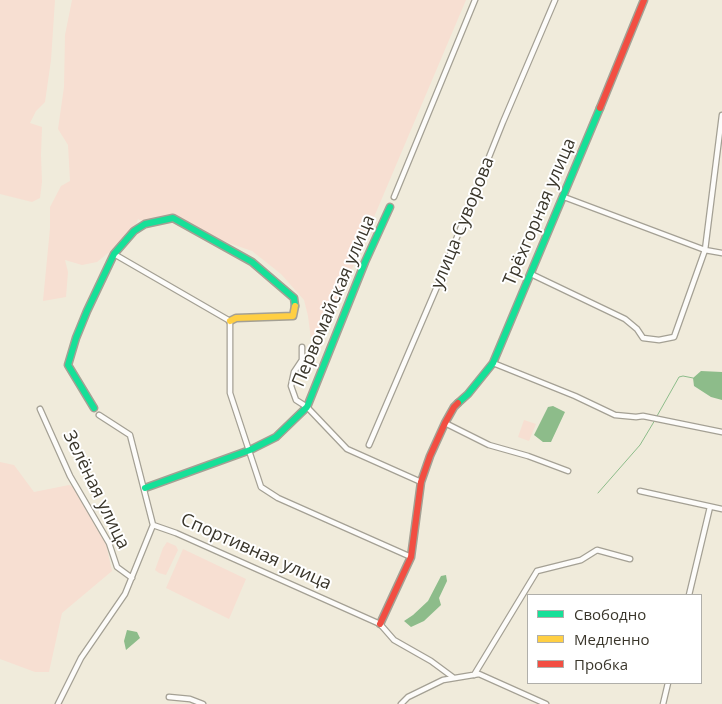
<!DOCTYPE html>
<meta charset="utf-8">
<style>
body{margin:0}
#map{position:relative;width:722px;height:704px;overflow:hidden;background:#f0ebdb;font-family:"Open Sans",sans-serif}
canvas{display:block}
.legend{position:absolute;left:527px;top:594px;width:175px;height:90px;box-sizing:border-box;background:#fff;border:1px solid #b0afaa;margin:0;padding:6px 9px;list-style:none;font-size:15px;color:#3a362b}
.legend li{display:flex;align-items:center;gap:10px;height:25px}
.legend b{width:25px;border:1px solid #b0afaa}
</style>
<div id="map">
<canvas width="722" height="704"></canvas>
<ul class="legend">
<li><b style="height:6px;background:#16e098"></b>Свободно</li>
<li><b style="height:6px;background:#ffcf43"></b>Медленно</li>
<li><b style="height:6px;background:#f24e42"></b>Пробка</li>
</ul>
</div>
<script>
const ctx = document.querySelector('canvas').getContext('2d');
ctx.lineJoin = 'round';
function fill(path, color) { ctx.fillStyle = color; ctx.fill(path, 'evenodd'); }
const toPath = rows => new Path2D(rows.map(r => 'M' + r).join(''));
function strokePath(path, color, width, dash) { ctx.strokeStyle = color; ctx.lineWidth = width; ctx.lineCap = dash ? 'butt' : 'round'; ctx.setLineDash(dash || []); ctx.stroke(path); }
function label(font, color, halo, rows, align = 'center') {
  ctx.font = font + ' "Open Sans",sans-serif'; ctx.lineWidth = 4; ctx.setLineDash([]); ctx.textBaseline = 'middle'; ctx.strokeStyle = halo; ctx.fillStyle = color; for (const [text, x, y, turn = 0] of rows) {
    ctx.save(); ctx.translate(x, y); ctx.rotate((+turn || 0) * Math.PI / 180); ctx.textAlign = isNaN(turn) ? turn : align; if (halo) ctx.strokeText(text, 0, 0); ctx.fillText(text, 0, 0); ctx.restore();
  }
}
fill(toPath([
 [0,0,55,0,51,60,45,102,36,111,30,123,42,127,41,155,42,182,40,198,32,202,0,194],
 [72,0,466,0,341,295,326,329,312,347,308,316,304,300,281,274,252,251,223,241,174,214,167,224,148,225,138,219,135,229,128,237,97,262,82,265,65,260,68,272,66,297,43,301,50,228,50,207,61,186,70,181,68,145,58,129,64,87,65,35],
 [524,420,536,424,529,441,518,437],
 [0,462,14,465,34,492,69,485,78,489,94,524,106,544,112,571,62,613,49,672,35,672,0,659],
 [167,542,176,546,178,550,166,575,159,573,155,570,163,548],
 [183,549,246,579,229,619,166,588]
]), '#f7dfd2');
fill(toPath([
 [701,371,722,372,722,400,711,397,694,386,693,378],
 [553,406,565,412,551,442,543,442,534,435,548,407],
 [446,575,447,581,439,598,441,605,424,621,411,627,404,621,413,615,428,601,441,576],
 [127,630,137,632,140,638,126,650,124,641]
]), '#8dbc8a');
strokePath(toPath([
 [657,416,679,377,683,376,693,378],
 [598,493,640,445,655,420]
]), '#8dbc8a', 1);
const street = toPath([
 [394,197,475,0],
 [564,197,705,250,722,253],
 [114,254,230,321,230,393,261,487,278,498,411,557],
 [531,274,625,319,637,329,643,338,659,340,674,337,705,250,722,115],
 [302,347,302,360,294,372,291,386,296,400,307,407,347,449,421,482],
 [493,363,575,396,615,415,636,417,643,416,722,432],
 [40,409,70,476,109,543,117,567,132,578],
 [99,415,130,435,153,525,176,533,380,624,394,640,431,661,454,678],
 [445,423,489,445,528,456,568,471],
 [369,445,439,282,503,122,555,0],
 [640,491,722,509],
 [689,595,710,507],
 [474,675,537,571,581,560,597,550,630,559],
 [169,697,190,699,203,704],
 [58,704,81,658,125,594,153,525],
 [401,704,408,697,443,680,479,674,546,704],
 [663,704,668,683]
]);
const fast = toPath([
 [458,403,468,394,493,363,600,108],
 [94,408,68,365,76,338,87,311,114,254,134,231,145,224,173,218,252,262,294,298,295,306],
 [145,488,250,450,276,437,307,407,365,262,390,207]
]);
const slow = toPath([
 [230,321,236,318,293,316,295,306]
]);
const jam = toPath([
 [600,108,644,0],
 [380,624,411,557,421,482,430,456,445,423,454,407,458,403]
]);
strokePath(street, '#a4a094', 7);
strokePath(fast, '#a4a094', 9);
strokePath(slow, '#a4a094', 9);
strokePath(jam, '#a4a094', 9);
strokePath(street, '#fdfcfa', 4.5);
strokePath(fast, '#16e098', 6);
strokePath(slow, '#ffcf43', 6);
strokePath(jam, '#f24e42', 6);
label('18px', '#3a362b', '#fff', [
 ["Трёхгорная улица",540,212,-67],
 ["улица Суворова",463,223,-68],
 ["Первомайская улица",334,301,-67],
 ["Зелёная улица",96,490,64],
 ["Спортивная улица",256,552,24]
]);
</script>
